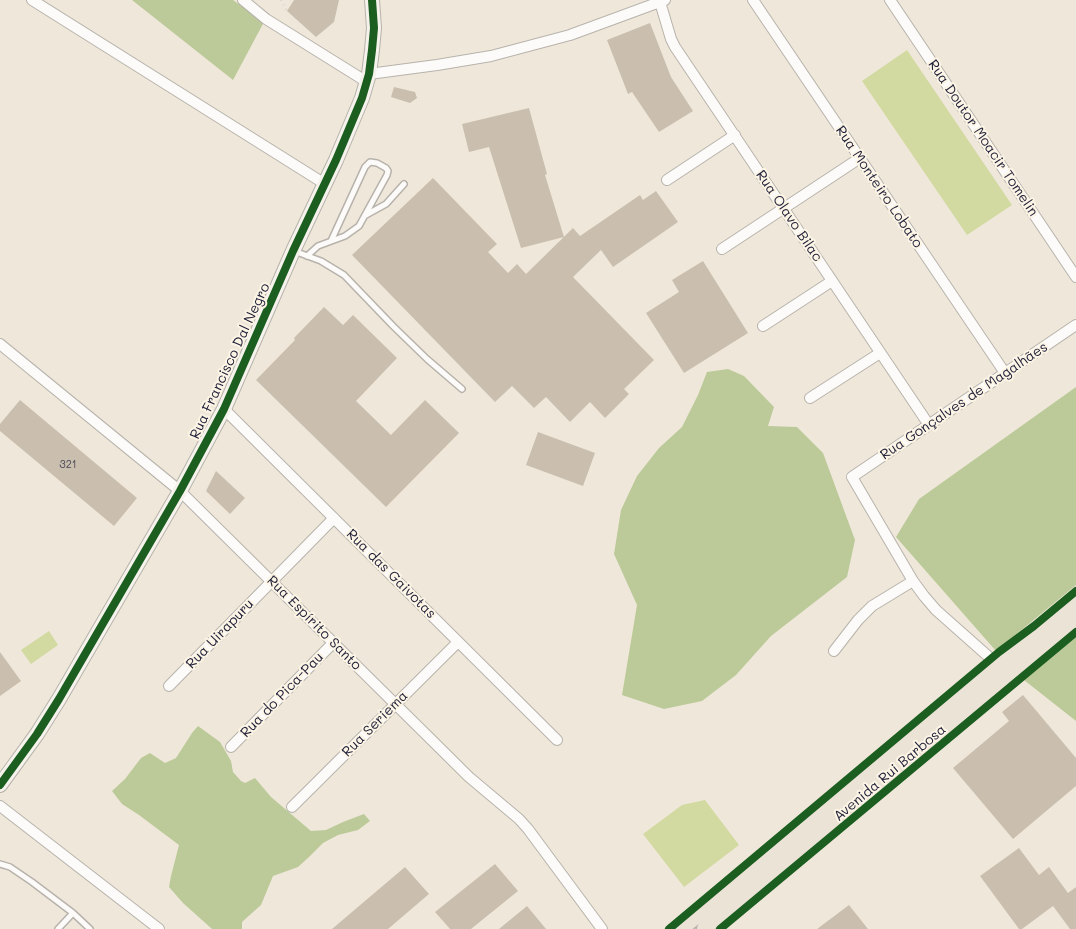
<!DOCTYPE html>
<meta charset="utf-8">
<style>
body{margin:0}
canvas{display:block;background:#efe7d9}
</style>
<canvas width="1076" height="929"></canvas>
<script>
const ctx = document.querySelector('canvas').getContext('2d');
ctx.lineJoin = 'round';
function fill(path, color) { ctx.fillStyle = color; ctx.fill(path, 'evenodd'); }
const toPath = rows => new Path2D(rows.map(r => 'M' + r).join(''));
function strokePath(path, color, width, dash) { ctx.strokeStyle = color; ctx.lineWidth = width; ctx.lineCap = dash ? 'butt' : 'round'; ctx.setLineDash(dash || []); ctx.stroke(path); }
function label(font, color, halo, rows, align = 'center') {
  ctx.font = font + ' Mali,sans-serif'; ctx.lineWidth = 4; ctx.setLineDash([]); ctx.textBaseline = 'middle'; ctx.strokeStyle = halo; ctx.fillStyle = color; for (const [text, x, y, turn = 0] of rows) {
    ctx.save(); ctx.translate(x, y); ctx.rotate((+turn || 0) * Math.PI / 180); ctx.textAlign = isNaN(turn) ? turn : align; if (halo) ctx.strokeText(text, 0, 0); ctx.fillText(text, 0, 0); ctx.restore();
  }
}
fill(toPath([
 [907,50,1012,205,967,235,862,81],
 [49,631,58,645,31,664,21,650],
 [705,800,739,845,684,887,643,834,682,805]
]), '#d2daa1');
fill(toPath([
 [132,0,233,0,264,22,233,80],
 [728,369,744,376,774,407,768,426,797,427,823,453,855,540,847,577,771,636,736,675,702,701,664,709,622,695,637,605,614,554,621,510,637,476,659,448,682,427,698,395,707,372],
 [1076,387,1076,585,996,651,896,537,919,499],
 [1076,637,1076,721,1024,680],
 [198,726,220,742,231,761,233,772,241,781,245,783,255,778,271,797,311,831,326,830,343,822,364,814,370,821,358,830,338,835,323,843,309,857,298,867,273,876,261,905,242,922,242,929,212,929,183,903,169,887,171,876,179,845,139,815,122,804,112,791,125,779,141,758,150,753,165,763,176,758,192,733]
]), '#bcca99');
fill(toPath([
 [294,0,339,0,334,22,316,37,287,11],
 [650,23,671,77,693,111,659,132,632,92,628,94,607,40],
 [394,87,415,92,417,98,410,103,391,97],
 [529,108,547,174,545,175,564,237,521,248,489,147,469,152,462,124],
 [433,178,497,244,488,252,508,273,517,264,526,274,573,228,580,236,640,195,643,200,656,191,678,222,613,267,601,250,573,277,654,360,624,389,629,394,605,418,590,402,570,422,546,397,534,408,512,386,495,402,352,255],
 [703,261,748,333,684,373,646,313,679,292,672,280],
 [324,307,343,325,353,315,397,358,356,401,391,435,425,400,459,433,386,507,256,380,295,340,294,338],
 [20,400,137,498,114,526,0,431,0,424],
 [538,432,595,453,583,486,526,465],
 [216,471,245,498,230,514,206,491],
 [0,652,21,681,0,696],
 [1023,695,1076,758,1076,786,1013,839,953,768,1009,721,1002,712],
 [1019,848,1039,875,1049,867,1068,893,1076,887,1076,929,1070,929,1053,906,1022,929,1019,929,980,876],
 [495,864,518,891,471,929,450,929,435,912],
 [405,867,429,894,388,929,332,929],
 [849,905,868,929,817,929],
 [527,906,546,929,499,929]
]), '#cabfaf');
const lane = toPath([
 [366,215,386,204,404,184],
 [294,251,321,261,344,275,394,327,427,359,462,389],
 [307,256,318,246,345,236,359,226,387,175,388,171,386,168,377,163,370,162,365,167,331,241],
 [0,864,10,867,32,882,73,913,90,929],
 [58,929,73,913]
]);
const street = toPath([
 [32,0,325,184],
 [243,0,266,19,367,82],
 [753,0,1005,373],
 [890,0,1076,277],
 [660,2,671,39,675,47,929,425],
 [369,74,437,65,491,56,570,35,665,0],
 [667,180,735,135],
 [722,249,860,158],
 [763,326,832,281],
 [0,344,180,491,469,777,519,819,528,829,602,929],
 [810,398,880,353],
 [224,409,557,740],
 [834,651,858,620,872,606,913,581],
 [998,665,936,610,924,596,913,581,852,477,1076,325],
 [169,686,334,518],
 [231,747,334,642],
 [0,806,159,929],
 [292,807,458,642]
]);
const secondary = toPath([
 [0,785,37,734,59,699,180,491,224,409,293,251,336,160,362,98,369,74,372,50,374,28,372,0]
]);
const primary = toPath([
 [680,929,1076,601],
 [705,929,1076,618]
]);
strokePath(lane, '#b7b3ac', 8);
strokePath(street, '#b7b3ac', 12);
strokePath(secondary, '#b7b3ac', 16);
strokePath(primary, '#b7b3ac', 19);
strokePath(toPath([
 [281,0,287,11]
]), '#d5d3d1', 2, [1, 4]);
strokePath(lane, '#fdfbf9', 5);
strokePath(street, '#fdfbf9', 10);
strokePath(secondary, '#f6f2ec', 14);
strokePath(primary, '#ece3d7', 16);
strokePath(toPath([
 [0,785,37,734,59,699,180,491,224,409,293,251,336,160,362,98,369,74,372,50,374,28,372,0],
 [669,929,999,652,1034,626,1076,591],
 [720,929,1076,632]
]), '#1b5e20', 8);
label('11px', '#4c4958', null, [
 ["321",68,465]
]);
label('14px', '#22223b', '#fcf5e5', [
 ["Rua Doutor Moacir Tomelin",983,138,56],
 ["Rua Monteiro Lobato",879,187,56],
 ["Rua Olavo Bilac",789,216,56],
 ["Rua Francisco Dal Negro",230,361,-65],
 ["Rua Gonçalves de Magalhães",964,401,-34],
 ["Rua das Gaivotas",391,574,45],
 ["Rua Espírito Santo",314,623,45],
 ["Rua Uirapuru",220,634,-46],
 ["Rua do Pica-Pau",282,695,-46],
 ["Rua Seriema",375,724,-45],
 ["Avenida Rui Barbosa",890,773,-40]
]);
</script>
